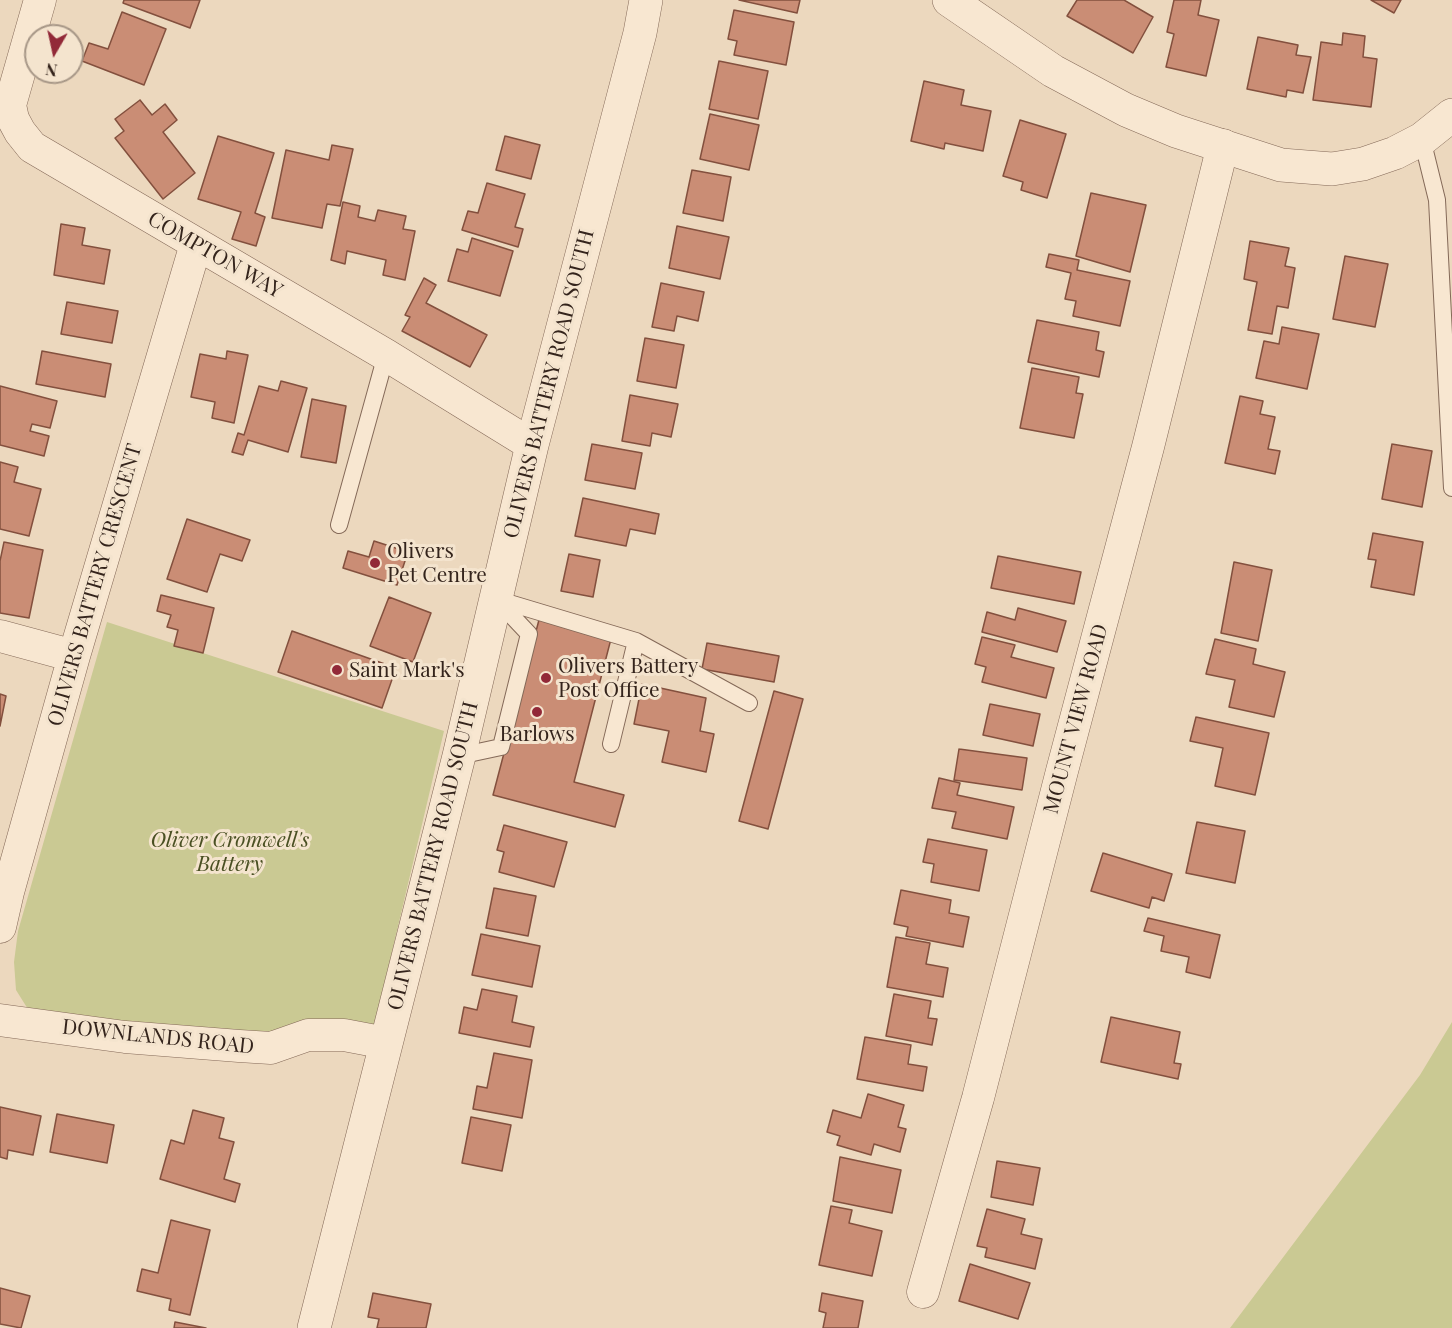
<!DOCTYPE html>
<style>
body{margin:0}
#map{position:relative;width:1452px;height:1328px;overflow:hidden;background:#ecd8be;font-family:"Playfair Display",serif}
canvas{display:block}
.north{position:absolute;left:24px;top:24px;width:60px;height:60px;box-sizing:border-box;background:#f4e4ce;border:2px solid #a79787;border-radius:50%;rotate:189deg;font-size:16px;font-weight:700;line-height:24px;text-align:center;color:#34241c}
.north::after{content:'';display:block;margin:auto;width:21px;height:27px;background:#922938;clip-path:polygon(50% 0,100% 100%,50% 72%,0 100%)}
</style>
<div id="map">
<canvas width="1452" height="1328"></canvas>
<div class="north">N</div>
</div>
<script>
const ctx = document.querySelector('canvas').getContext('2d');
ctx.lineJoin = 'round';
function fill(path, color) { ctx.fillStyle = color; ctx.fill(path, 'evenodd'); }
const toPath = rows => new Path2D(rows.map(r => 'M' + r).join(''));
function strokePath(path, color, width, dash) { ctx.strokeStyle = color; ctx.lineWidth = width; ctx.lineCap = dash ? 'butt' : 'round'; ctx.setLineDash(dash || []); ctx.stroke(path); }
function label(font, color, halo, rows, align = 'center') {
  ctx.font = font + ' "Playfair Display",serif'; ctx.lineWidth = 6; ctx.setLineDash([]); ctx.textBaseline = 'middle'; ctx.strokeStyle = halo; ctx.fillStyle = color; for (const [text, x, y, turn = 0] of rows) {
    ctx.save(); ctx.translate(x, y); ctx.rotate((+turn || 0) * Math.PI / 180); ctx.textAlign = isNaN(turn) ? turn : align; if (halo) ctx.strokeText(text, 0, 0); ctx.fillText(text, 0, 0); ctx.restore();
  }
}
fill(toPath([
 [107,622,444,731,375,1024,297,1026,262,1036,31,1014,16,990,14,962,18,931],
 [1452,1022,1452,1328,1230,1328,1420,1075]
]), '#cac993');
const building = toPath([
 [124,0,200,0,190,28,123,3,124,0],
 [739,0,800,0,797,13,739,0],
 [1077,0,1124,0,1153,17,1133,53,1067,16,1077,0],
 [1174,0,1201,0,1198,15,1219,20,1206,76,1166,67,1174,34,1167,32,1174,0],
 [1371,0,1401,0,1394,13,1371,0],
 [734,10,794,22,786,65,734,55,737,41,728,39,734,10],
 [122,12,166,29,144,85,82,61,89,43,108,49,122,12],
 [1343,33,1365,36,1363,57,1377,59,1371,107,1313,100,1321,42,1342,45,1343,33],
 [1258,37,1298,45,1296,55,1311,57,1303,93,1287,90,1286,97,1247,89,1258,37],
 [719,61,768,71,758,119,709,109,719,61],
 [924,81,964,90,961,105,991,111,983,151,945,143,944,149,911,141,924,81],
 [140,100,152,115,165,104,177,120,163,132,195,173,163,199,115,138,124,131,115,119,140,100],
 [710,114,759,125,749,170,700,159,710,114],
 [1020,120,1066,134,1047,198,1021,190,1023,182,1003,176,1020,120],
 [218,136,274,153,255,213,265,217,256,246,232,239,241,212,198,199,218,136],
 [505,136,540,145,531,179,496,170,505,136],
 [332,145,353,149,340,206,327,204,322,228,272,218,286,150,329,160,332,145],
 [692,170,731,177,723,221,683,213,692,170],
 [487,183,525,194,515,227,523,229,518,247,462,230,468,211,478,213,487,183],
 [1091,193,1146,205,1130,272,1076,256,1091,193],
 [343,202,360,206,358,217,375,221,378,210,406,216,403,229,415,231,405,280,383,275,386,260,347,251,345,264,331,260,343,202],
 [61,224,85,228,82,245,110,250,104,284,54,275,61,224],
 [677,226,729,237,720,279,669,268,677,226],
 [472,238,513,251,500,296,448,281,457,249,468,252,472,238],
 [1250,241,1289,248,1285,266,1295,268,1288,308,1277,306,1272,334,1248,330,1257,282,1244,279,1250,241],
 [1049,254,1079,260,1077,270,1130,281,1120,326,1073,316,1076,301,1065,299,1071,273,1046,267,1049,254],
 [1345,256,1388,264,1375,327,1333,319,1345,256],
 [424,278,436,285,426,303,487,335,470,367,402,331,410,317,405,315,424,278],
 [661,283,704,292,698,321,677,316,674,331,652,327,661,283],
 [67,302,118,311,112,343,61,334,67,302],
 [1037,320,1099,332,1096,350,1104,352,1099,377,1028,362,1037,320],
 [1282,327,1319,334,1307,389,1256,378,1264,341,1279,344,1282,327],
 [645,338,684,345,676,388,637,381,645,338],
 [42,351,111,364,105,397,36,384,42,351],
 [227,351,248,355,234,423,212,418,215,402,191,397,200,354,226,359,227,351],
 [1032,368,1079,377,1076,393,1083,394,1074,438,1020,428,1032,368],
 [281,381,307,388,288,452,248,440,243,455,232,452,238,433,244,435,259,386,278,391,281,381],
 [0,386,57,401,50,428,32,424,30,431,49,436,44,456,0,445,0,386],
 [630,395,678,404,671,437,652,433,650,446,622,441,630,395],
 [1240,396,1263,401,1260,414,1275,417,1268,449,1280,451,1275,474,1225,463,1240,396],
 [312,399,346,406,336,463,301,457,312,399],
 [592,444,642,453,635,489,585,480,592,444],
 [1392,444,1432,451,1422,507,1382,499,1392,444],
 [0,462,18,467,14,482,41,489,29,536,0,529,0,462],
 [583,498,659,514,655,534,630,529,626,546,575,536,583,498],
 [187,519,250,540,242,561,220,554,207,592,167,579,187,519],
 [1373,533,1423,542,1414,595,1371,587,1376,560,1368,559,1373,533],
 [374,541,408,552,397,585,343,568,348,551,369,557,374,541],
 [4,542,43,550,29,618,0,613,0,561,4,542],
 [569,554,600,560,593,597,561,591,569,554],
 [998,556,1081,572,1074,604,991,588,998,556],
 [1234,562,1272,570,1258,641,1221,633,1234,562],
 [161,595,214,608,203,653,174,646,178,630,167,627,171,615,157,611,161,595],
 [389,597,431,613,413,662,370,646,389,597],
 [1018,608,1066,621,1057,652,982,632,987,612,1015,620,1018,608],
 [540,616,612,635,574,782,624,795,615,827,493,795,540,616],
 [292,631,396,668,382,708,278,672,292,631],
 [982,637,1015,645,1011,657,1054,668,1046,698,982,682,986,667,975,664,982,637],
 [1215,639,1256,649,1253,664,1285,672,1274,717,1229,707,1235,680,1206,674,1215,639],
 [707,643,779,656,774,682,702,669,707,643],
 [642,684,706,698,700,731,714,734,706,772,662,762,669,731,634,724,642,684],
 [774,691,803,699,768,829,739,821,774,691],
 [0,694,6,696,0,726,0,694],
 [990,704,1040,714,1033,746,983,735,990,704],
 [1196,717,1269,733,1255,795,1215,786,1223,748,1190,741,1196,717],
 [959,749,1027,758,1022,790,954,780,959,749],
 [939,778,960,783,957,795,1014,807,1007,839,952,828,956,812,932,808,939,778],
 [1197,822,1245,831,1235,883,1186,873,1197,822],
 [504,825,567,842,554,887,499,872,504,852,497,850,504,825],
 [928,839,987,850,979,891,931,882,934,864,923,862,928,839],
 [1103,853,1172,874,1164,901,1152,897,1149,908,1091,891,1103,853],
 [494,888,536,896,528,936,486,928,494,888],
 [901,890,951,900,949,913,969,917,963,947,906,936,908,927,894,924,901,890],
 [1148,918,1220,935,1210,978,1186,972,1189,957,1161,951,1164,936,1144,931,1148,918],
 [481,934,540,946,532,987,472,975,481,934],
 [896,937,930,943,926,964,948,968,943,997,887,987,896,937],
 [482,989,517,996,512,1022,534,1027,530,1047,459,1033,464,1007,477,1010,482,989],
 [894,994,931,1001,928,1018,937,1019,932,1045,886,1036,894,994],
 [1111,1017,1180,1032,1174,1063,1181,1064,1178,1079,1101,1062,1111,1017],
 [865,1037,911,1045,908,1064,927,1067,923,1091,857,1079,865,1037],
 [494,1053,532,1060,522,1118,473,1109,477,1086,487,1088,494,1053],
 [868,1094,904,1105,898,1127,906,1129,900,1152,874,1144,871,1155,837,1145,840,1136,827,1132,833,1110,861,1118,868,1094],
 [0,1107,41,1116,33,1155,8,1150,7,1159,0,1157,0,1107],
 [193,1110,224,1118,219,1138,234,1142,224,1179,240,1184,235,1202,160,1179,171,1140,184,1144,193,1110],
 [57,1114,114,1125,107,1163,50,1152,57,1114],
 [471,1117,511,1125,502,1171,462,1163,471,1117],
 [840,1157,901,1170,892,1213,833,1201,840,1157],
 [997,1161,1040,1168,1033,1205,991,1197,997,1161],
 [831,1206,852,1210,849,1223,882,1231,872,1276,819,1265,831,1206],
 [987,1209,1025,1219,1021,1234,1042,1239,1035,1269,985,1257,987,1248,977,1246,987,1209],
 [171,1220,210,1230,190,1315,169,1310,171,1299,137,1291,142,1269,158,1273,171,1220],
 [970,1264,1030,1283,1018,1319,959,1301,970,1264],
 [0,1288,30,1296,21,1328,0,1324,0,1288],
 [373,1293,431,1304,426,1328,377,1328,379,1319,368,1317,373,1293],
 [822,1293,863,1301,858,1328,823,1328,826,1313,819,1311,822,1293],
 [175,1322,206,1328,174,1328,175,1322]
]);
fill(building, '#ca8d75');
strokePath(building, '#83503e', 1.5);
const service = toPath([
 [1422,139,1437,200,1452,488],
 [339,525,386,355],
 [496,599,636,641,749,703],
 [611,744,636,641],
 [459,756,501,747,529,634,496,599]
]);
const minor = toPath([
 [40,0,10,105,13,119,20,132,32,147,386,355,532,445],
 [0,636,74,656],
 [0,927,8,892,74,656,196,244],
 [0,1020,125,1037,239,1046,271,1048,308,1035,344,1035,386,1043],
 [923,1292,978,1098,1062,771,1148,447,1223,145]
]);
const tertiary = toPath([
 [949,0,1053,71,1126,110,1176,131,1281,165,1332,169,1363,164,1395,153,1422,139,1452,115],
 [314,1328,459,756,532,445,640,33,646,0]
]);
strokePath(service, '#846958', 18);
strokePath(minor, '#846958', 33);
strokePath(tertiary, '#846958', 34);
strokePath(service, '#f8e7d1', 16);
strokePath(minor, '#f8e7d1', 32);
strokePath(tertiary, '#f8e7d1', 33);
for (const [x, y, r, color] of [
 [375,563,6,"#922938"],
 [337,670,6,"#922938"],
 [546,678,6,"#922938"],
 [537,712,6,"#922938"]
]) { const dot = new Path2D(); dot.arc(x, y, r, 0, 2 * Math.PI); ctx.fillStyle = color; ctx.fill(dot); strokePath(dot, '#f4e4ce', 2); }
label('21px', '#34241c', '#f4e4ce', [
 ["COMPTON WAY",215,255,30],
 ["OLIVERS BATTERY ROAD SOUTH",549,384,-76],
 ["OLIVERS BATTERY CRESCENT",95,585,-74],
 ["MOUNT VIEW ROAD",1076,719,-75],
 ["OLIVERS BATTERY ROAD SOUTH",433,856,-76],
 ["DOWNLANDS ROAD",158,1037,6]
]);
label('21px', '#34241c', '#f4e4ce', [
 ["Olivers",387,551],
 ["Pet Centre",387,575],
 ["Olivers Battery",558,666],
 ["Post Office",558,690],
 ["Saint Mark's",349,670],
 ["Barlows",537,734,"center"]
], 'left');
label('italic 21px', '#4a5023', '#f4e4ce', [
 ["Oliver Cromwell's",230,840],
 ["Battery",230,864]
]);
</script>
